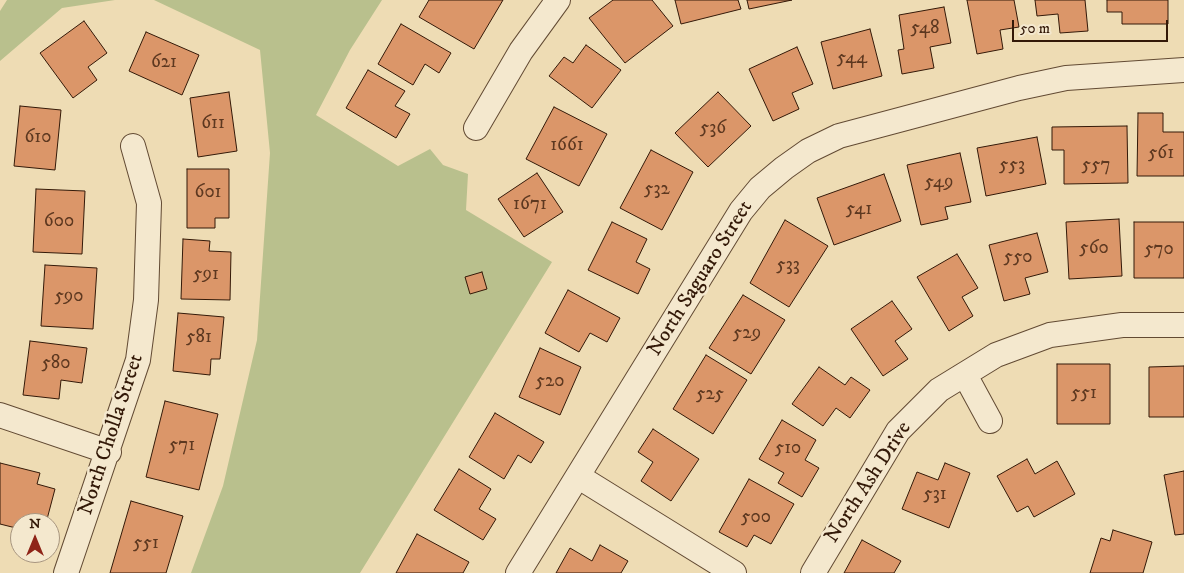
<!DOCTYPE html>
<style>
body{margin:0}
#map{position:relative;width:1184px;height:573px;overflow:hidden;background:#eedcb4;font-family:"IM FELL DW Pica",serif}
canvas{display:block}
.north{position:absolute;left:10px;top:513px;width:50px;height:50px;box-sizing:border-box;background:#f4e8ce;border:1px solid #a7957f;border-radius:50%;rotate:0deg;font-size:14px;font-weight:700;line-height:20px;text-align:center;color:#331908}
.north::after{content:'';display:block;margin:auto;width:18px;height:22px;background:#8f2418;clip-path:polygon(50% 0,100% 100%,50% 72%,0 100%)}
.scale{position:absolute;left:1012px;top:20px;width:156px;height:22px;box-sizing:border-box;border:2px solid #331908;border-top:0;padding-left:6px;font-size:15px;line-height:18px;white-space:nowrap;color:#331908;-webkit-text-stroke:4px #f4e8ce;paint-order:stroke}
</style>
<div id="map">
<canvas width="1184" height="573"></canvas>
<div class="north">N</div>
<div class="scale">50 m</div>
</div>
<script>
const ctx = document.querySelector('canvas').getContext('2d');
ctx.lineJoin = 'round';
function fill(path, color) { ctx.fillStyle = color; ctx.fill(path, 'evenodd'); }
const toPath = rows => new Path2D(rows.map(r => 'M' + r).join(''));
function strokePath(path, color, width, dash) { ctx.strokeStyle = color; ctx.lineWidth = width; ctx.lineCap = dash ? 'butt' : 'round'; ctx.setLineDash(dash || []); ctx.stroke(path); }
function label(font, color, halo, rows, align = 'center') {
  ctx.font = font + ' "IM FELL DW Pica",serif'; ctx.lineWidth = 5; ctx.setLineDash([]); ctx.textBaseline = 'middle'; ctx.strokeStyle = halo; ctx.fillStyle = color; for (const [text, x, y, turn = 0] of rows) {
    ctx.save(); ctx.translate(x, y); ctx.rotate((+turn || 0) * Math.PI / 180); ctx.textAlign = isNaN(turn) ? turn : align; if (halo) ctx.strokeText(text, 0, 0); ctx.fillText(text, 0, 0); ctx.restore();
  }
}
fill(toPath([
 [7,0,115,0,62,8,0,61,0,11],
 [154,0,382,0,350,50,316,115,398,166,430,149,443,165,468,174,466,210,552,262,360,573,191,573,223,486,257,340,270,153,260,50]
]), '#b9c08d');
const building = toPath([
 [429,0,503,0,474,49,419,17,429,0],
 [613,0,652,0,673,26,625,63,589,18,613,0],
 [675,0,738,0,741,9,681,24,675,0],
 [747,0,792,0,749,9,747,0],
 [967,0,1014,0,1019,27,1000,30,1003,49,977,54,967,0],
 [1035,0,1085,0,1088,31,1060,33,1058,14,1037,16,1035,0],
 [1107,0,1168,0,1168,24,1122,24,1122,12,1107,12,1107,0],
 [944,7,951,43,930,47,934,68,902,74,898,50,904,49,899,15,944,7],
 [84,21,107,53,88,67,97,80,73,98,40,53,84,21],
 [401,24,451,53,439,73,425,64,413,85,378,64,401,24],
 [870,29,882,76,833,89,821,42,870,29],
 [146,32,199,55,182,95,129,71,146,32],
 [586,45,621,70,592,108,549,76,564,57,573,63,586,45],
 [797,47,813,84,792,93,799,109,773,121,749,69,797,47],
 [368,70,405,91,395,106,410,114,396,138,346,108,368,70],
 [229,92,237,151,198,157,190,98,229,92],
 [718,92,751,126,708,167,675,133,718,92],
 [20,106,61,110,55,170,14,166,20,106],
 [554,107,607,134,579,186,526,159,554,107],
 [1138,113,1163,113,1163,132,1184,132,1184,176,1137,176,1138,113],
 [1127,126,1128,183,1064,184,1064,150,1052,150,1052,127,1127,126],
 [1037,137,1046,184,986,196,977,148,1037,137],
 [651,150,693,172,662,230,620,208,651,150],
 [960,153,971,202,945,207,948,219,921,225,907,165,960,153],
 [187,169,229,169,229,218,215,218,215,228,187,228,187,169],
 [537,173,563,212,524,237,498,199,537,173],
 [884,174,901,221,834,245,817,198,884,174],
 [36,189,85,191,82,254,33,252,36,189],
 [1119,219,1122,276,1069,279,1066,222,1119,219],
 [785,220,828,246,789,307,750,283,785,220],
 [612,222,647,239,636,262,650,269,638,294,588,270,612,222],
 [1134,222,1184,222,1184,278,1134,278,1134,222],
 [1037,233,1048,272,1025,278,1030,294,1004,301,989,245,1037,233],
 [183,239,210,241,209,251,231,252,230,300,181,299,183,239],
 [957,254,978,288,962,297,973,316,949,331,917,277,957,254],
 [45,265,97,268,93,329,41,326,45,265],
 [482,272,487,289,470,294,465,277,482,272],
 [568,290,620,318,607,342,590,333,579,352,545,333,568,290],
 [743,295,785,320,751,374,709,348,743,295],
 [892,301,912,329,895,341,908,359,883,376,851,329,892,301],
 [178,313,224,317,220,359,211,359,210,375,173,371,178,313],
 [30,341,87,348,82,383,61,380,59,399,23,395,30,341],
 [540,348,581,367,560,415,519,397,540,348],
 [706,355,747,380,713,434,673,409,706,355],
 [1057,364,1110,364,1110,424,1057,424,1057,364],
 [1184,366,1184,417,1149,417,1149,367,1184,366],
 [819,367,845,385,851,377,870,390,850,418,836,408,823,426,792,404,819,367],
 [165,401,218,414,199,490,146,477,165,401],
 [495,413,544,442,531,463,518,455,504,479,469,457,495,413],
 [782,420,816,440,805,460,819,468,802,497,778,483,784,473,759,459,782,420],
 [653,429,699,459,671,501,641,481,653,462,638,452,653,429],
 [1027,459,1035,474,1057,461,1075,494,1034,517,1028,506,1017,512,997,476,1027,459],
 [0,463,40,473,37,484,55,489,46,523,20,523,20,529,0,524,0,463],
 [945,463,970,473,949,528,902,509,917,472,938,480,945,463],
 [459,469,491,489,479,509,496,519,483,540,434,510,459,469],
 [1184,471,1184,534,1175,535,1164,475,1184,471],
 [749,479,794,504,771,544,754,535,747,547,719,532,749,479],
 [131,501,183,516,166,573,110,573,131,501],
 [1113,530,1152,542,1143,573,1090,573,1101,538,1110,541,1113,530],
 [417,534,469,562,463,573,396,573,417,534],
 [862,540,901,561,894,573,844,573,862,540],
 [600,545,628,561,621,573,556,573,570,548,592,561,600,545]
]);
fill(building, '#db9669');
strokePath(building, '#331908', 1);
const street = toPath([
 [476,128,521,51,558,0],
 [965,375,990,421],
 [0,415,109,452],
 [579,477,734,573],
 [66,573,138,360,146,300,149,203,133,146],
 [518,573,741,211,760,188,784,168,808,151,839,136,1019,88,1066,78,1184,70],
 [813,573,898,431,939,390,996,355,1050,335,1122,325,1184,325]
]);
strokePath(street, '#624a33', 26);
strokePath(street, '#f4e8ce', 24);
label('19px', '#5d3820', null, [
 ["548",925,29],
 ["544",852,59],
 ["621",164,63],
 ["611",213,124],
 ["536",713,129],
 ["610",38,138],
 ["1661",567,146],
 ["561",1161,154],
 ["553",1012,166],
 ["557",1096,166],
 ["549",939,183],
 ["532",657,190],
 ["601",208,193],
 ["1671",530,205],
 ["541",859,210],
 ["600",59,222],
 ["560",1094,249],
 ["570",1159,250],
 ["550",1018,258],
 ["533",788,266],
 ["591",206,275],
 ["590",69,297],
 ["529",747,334],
 ["581",199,338],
 ["580",56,364],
 ["520",550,382],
 ["551",1084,394],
 ["525",710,395],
 ["571",182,446],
 ["510",788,449],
 ["531",935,495],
 ["500",756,518],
 ["551",146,544]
]);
label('21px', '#331908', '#f4e8ce', [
 ["North Saguaro Street",701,279,-58],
 ["North Cholla Street",112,435,-72],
 ["North Ash Drive",869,483,-57]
]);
</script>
